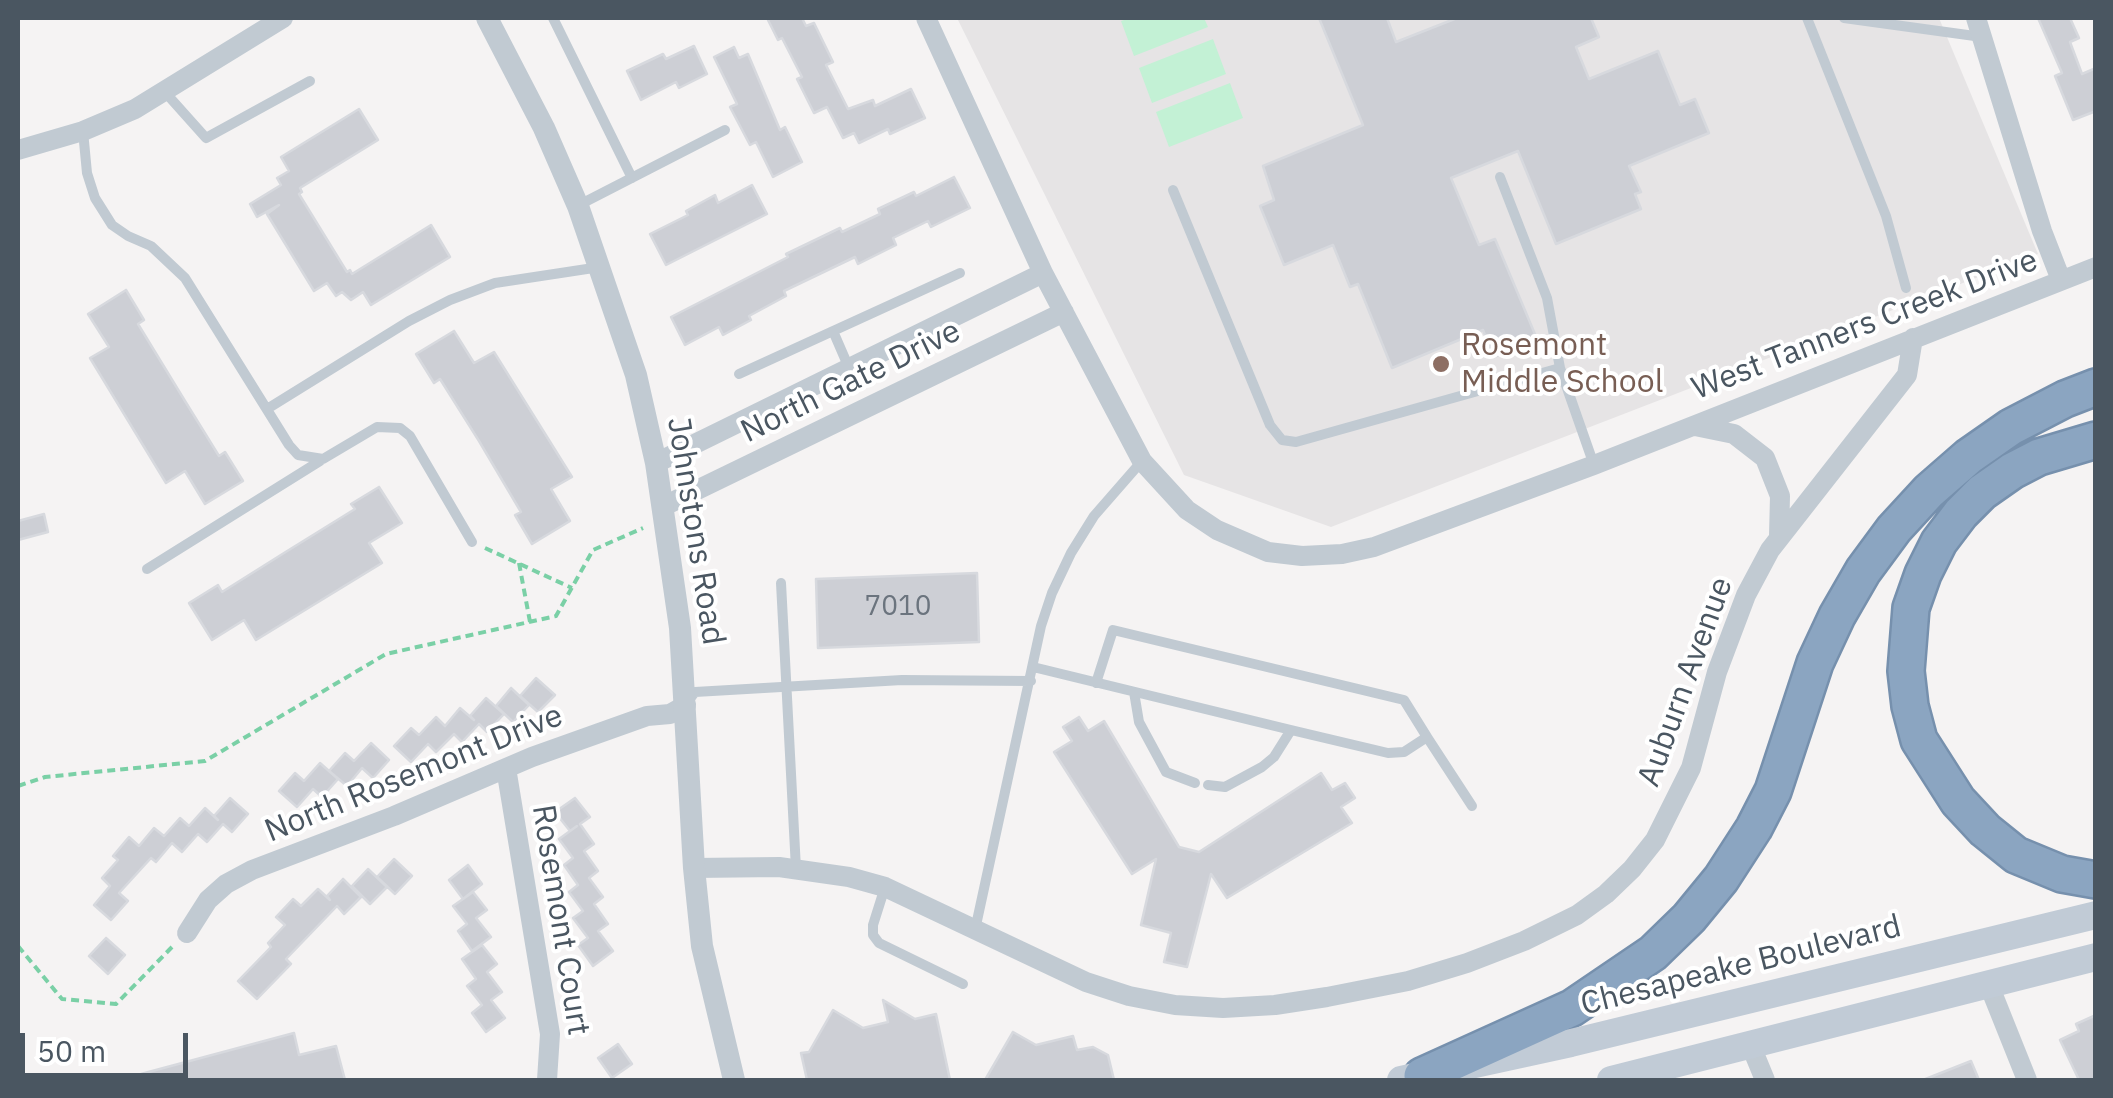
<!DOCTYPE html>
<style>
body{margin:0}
#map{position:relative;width:2113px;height:1098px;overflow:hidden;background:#f5f3f3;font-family:"IBM Plex Sans",sans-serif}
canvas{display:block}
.frame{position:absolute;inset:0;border:20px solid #4a5661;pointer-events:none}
.scale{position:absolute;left:20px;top:1033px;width:168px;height:45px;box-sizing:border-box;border:5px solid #4a5661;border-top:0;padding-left:12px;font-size:30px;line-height:35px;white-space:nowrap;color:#4a5661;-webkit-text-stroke:8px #fff;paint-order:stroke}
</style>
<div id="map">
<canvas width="2113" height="1098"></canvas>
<div class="frame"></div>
<div class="scale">50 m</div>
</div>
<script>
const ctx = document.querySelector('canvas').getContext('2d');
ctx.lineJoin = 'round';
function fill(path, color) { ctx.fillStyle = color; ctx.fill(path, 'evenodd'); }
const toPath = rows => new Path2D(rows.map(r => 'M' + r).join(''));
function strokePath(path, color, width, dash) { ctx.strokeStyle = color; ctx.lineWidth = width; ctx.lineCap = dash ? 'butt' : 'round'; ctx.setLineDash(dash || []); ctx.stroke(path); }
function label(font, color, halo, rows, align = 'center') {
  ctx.font = font + ' "IBM Plex Sans",sans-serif'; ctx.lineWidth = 8; ctx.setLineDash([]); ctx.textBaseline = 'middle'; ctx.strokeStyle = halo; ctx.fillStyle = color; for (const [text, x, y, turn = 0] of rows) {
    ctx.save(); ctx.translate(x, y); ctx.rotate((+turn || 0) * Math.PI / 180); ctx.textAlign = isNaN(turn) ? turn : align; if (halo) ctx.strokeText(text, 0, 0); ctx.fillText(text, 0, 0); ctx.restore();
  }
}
fill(toPath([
 [957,18,1939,18,2038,254,1331,527,1184,475]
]), '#e6e4e5');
fill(toPath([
 [1130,18,1204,18,1208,27,1134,56,1121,21],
 [1213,39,1226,74,1152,103,1139,68],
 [1230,83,1243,118,1169,147,1156,112]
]), '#c3f1d5');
const building = toPath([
 [767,18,802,18,806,26,814,23,833,62,826,65,848,109,873,100,875,106,911,89,925,118,890,134,888,129,859,143,854,133,843,138,827,107,814,113,797,79,802,77,782,38,778,40,767,18],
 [1319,18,1387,18,1396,42,1457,18,1591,18,1599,37,1576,47,1589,79,1658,51,1680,105,1695,99,1709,133,1629,166,1641,192,1635,194,1641,209,1556,244,1518,151,1451,178,1479,245,1495,239,1537,339,1494,357,1483,330,1392,368,1358,284,1350,287,1333,245,1284,265,1260,206,1274,200,1263,166,1363,125,1319,18],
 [2038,18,2070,18,2079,38,2070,42,2082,74,2096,68,2096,111,2073,120,2055,76,2062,73,2038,18],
 [694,46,707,74,679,88,676,82,641,100,627,71,663,54,666,59,694,46],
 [734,47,739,58,748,54,780,130,785,127,802,162,773,177,756,142,750,145,730,107,737,104,714,57,734,47],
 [359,109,378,140,300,188,302,192,299,194,347,272,350,270,352,274,431,225,450,257,371,305,363,292,351,300,342,292,336,296,327,283,314,291,267,214,279,205,257,217,250,204,281,185,277,178,289,171,281,157,359,109],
 [954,177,970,208,931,227,928,221,893,238,896,245,858,264,855,257,784,291,786,296,749,316,751,320,723,335,719,327,685,345,671,317,788,257,786,254,840,228,842,232,880,214,878,209,914,192,916,196,954,177],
 [752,185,767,214,666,265,650,234,688,215,686,211,715,195,718,203,752,185],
 [126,290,144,320,138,324,185,401,219,456,225,452,243,481,205,504,185,471,166,483,90,358,109,347,88,314,126,290],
 [454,331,474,363,494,352,572,477,551,489,570,521,532,544,515,515,521,512,479,441,440,379,434,383,416,354,454,331],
 [379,487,402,523,369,543,382,563,256,640,244,620,212,640,189,603,218,585,222,592,284,553,355,509,351,504,379,487],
 [44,514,48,532,18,540,18,521,44,514],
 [977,573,979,642,818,648,816,579,977,573],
 [536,678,555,695,538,712,520,696,536,678],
 [511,688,529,705,513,722,496,706,511,688],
 [486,698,504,714,487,732,479,724,462,742,454,734,436,752,428,744,411,762,394,746,411,728,419,735,436,717,445,726,460,708,474,720,470,716,486,698],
 [1079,717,1088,731,1104,721,1179,847,1199,852,1321,773,1332,790,1345,783,1355,798,1341,807,1352,823,1227,898,1211,874,1187,967,1164,962,1171,933,1141,925,1156,859,1132,874,1054,752,1072,741,1063,727,1079,717],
 [371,743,389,760,373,778,362,768,347,786,329,771,345,753,354,761,371,743],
 [320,763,338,779,322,797,313,789,297,807,279,791,295,773,304,781,320,763],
 [230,798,248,814,232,832,223,824,207,842,198,834,182,852,172,843,156,862,151,858,119,893,128,901,111,920,94,905,110,886,102,878,118,860,113,856,129,837,139,846,154,828,164,836,180,818,189,826,205,808,218,820,214,816,230,798],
 [575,798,590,817,580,824,594,844,584,851,598,871,589,878,603,897,594,904,608,924,598,931,613,951,593,966,578,945,588,938,573,918,583,911,569,892,578,885,564,865,573,858,559,839,577,826,570,831,555,812,575,798],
 [394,859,412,876,395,894,377,877,394,859],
 [468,865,482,884,463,899,449,880,468,865],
 [368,869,387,887,370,904,352,886,368,869],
 [343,879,361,897,344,914,337,906,286,959,291,964,257,999,238,981,271,947,268,943,285,925,276,917,293,899,301,906,318,889,330,900,327,896,343,879],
 [473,892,487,910,476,918,491,937,472,951,458,931,467,924,453,906,473,892],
 [106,938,125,955,108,974,89,956,106,938],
 [482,945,497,964,487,972,502,992,491,1000,505,1018,486,1032,472,1013,482,1005,467,986,476,979,462,959,482,945],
 [883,1000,915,1019,936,1014,950,1080,807,1080,801,1053,809,1052,833,1010,863,1028,888,1022,883,1000],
 [2096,1015,2096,1080,2079,1080,2060,1040,2079,1031,2076,1024,2096,1015],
 [1013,1032,1036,1045,1073,1036,1077,1050,1093,1047,1108,1055,1114,1080,985,1080,1013,1032],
 [294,1033,299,1055,336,1046,345,1080,142,1080,141,1074,294,1033],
 [618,1044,632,1064,612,1078,598,1058,618,1044],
 [1971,1061,1979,1080,1923,1080,1971,1061]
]);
fill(building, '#cdcfd5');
strokePath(building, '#d7d9de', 2.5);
const motorway = toPath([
 [2096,440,2039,457,2012,471,1982,492,1961,513,1939,542,1923,574,1911,608,1906,671,1910,706,1919,740,1958,801,1985,830,2016,855,2062,874,2096,880],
 [1422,1076,1572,1008,1653,953,1689,918,1721,879,1754,828,1773,791,1815,663,1837,616,1863,571,1894,529,1929,491,1968,457,2011,427,2065,399,2096,387]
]);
strokePath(motorway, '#7690ad', 40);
strokePath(toPath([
 [485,548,572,588],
 [519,563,530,622],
 [18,786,45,777,205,761,386,654,556,616,593,550,643,528],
 [18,946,62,999,116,1004,173,946]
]), '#7ad0a6', 4, [8, 5]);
strokePath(toPath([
 [553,18,632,178],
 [1807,18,1886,216,1906,288],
 [1844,18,1982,37],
 [164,91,206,138,310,81],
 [83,131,87,173,95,198,112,225,128,236,151,246,185,278,289,445,298,455,323,459,377,427,400,428,410,436,472,542],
 [1500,177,1547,298,1560,368,1594,465],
 [1173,190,1270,425,1282,440,1296,442,1560,368],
 [579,205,725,130],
 [833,331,849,368],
 [739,374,960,273],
 [267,409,409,321,450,300,495,283,600,267],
 [147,569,320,461],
 [781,583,796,869],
 [1033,667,1291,730,1388,753,1404,752,1427,737,1404,700,1113,630,1096,683],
 [1134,692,1139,722,1166,772,1195,783],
 [689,700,695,692,902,680,1031,681],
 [1427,737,1472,806],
 [1208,785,1225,787,1262,767,1274,757,1291,730],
 [885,887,873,925,873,935,879,943,963,984],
 [975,930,1041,626,1052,593,1071,553,1094,516,1142,461]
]), '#c1cad2', 10);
strokePath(toPath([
 [926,18,1043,273,1142,461,1187,510,1217,530,1268,552,1302,556,1342,554,1374,547,1594,465,2096,267],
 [1976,18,2042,231,2061,280],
 [18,150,83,131,135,109,283,18],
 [1695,426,1734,434,1765,458,1780,496,1779,536],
 [656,463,1043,273],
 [664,506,1064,312],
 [506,768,550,1034,547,1080],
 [694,868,779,867,849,877,885,887,1086,982,1129,996,1175,1005,1223,1008,1275,1005,1327,997,1408,981,1467,963,1524,941,1577,915,1606,894,1632,869,1655,840,1691,768,1717,672,1746,595,1770,550,1907,375,1913,338],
 [187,933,208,900,226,884,252,870,394,816,532,757,647,716,670,714,686,705],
 [1989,985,2027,1080],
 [1751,1046,1765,1080]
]), '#c1cad2', 20);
strokePath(toPath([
 [487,18,544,128,578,206,636,375,656,463,680,628,694,868,702,946,734,1080]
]), '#c1cad2', 22);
strokePath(toPath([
 [1401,1080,1571,1043,2096,915],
 [1611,1080,2096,957]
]), '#c1cbd6', 28);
strokePath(motorway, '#8ba5c1', 35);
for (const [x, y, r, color] of [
 [1441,364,10,"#8d6e63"]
]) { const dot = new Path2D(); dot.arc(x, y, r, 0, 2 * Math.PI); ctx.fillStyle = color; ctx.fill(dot); strokePath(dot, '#fff', 4); }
label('28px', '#6b747e', null, [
 ["7010",898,607]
]);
label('32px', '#4a5661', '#fff', [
 ["West Tanners Creek Drive",1865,325,-21],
 ["North Gate Drive",851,382,-26],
 ["Johnstons Road",695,531,81],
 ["Auburn Avenue",1686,682,-70],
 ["North Rosemont Drive",414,774,-22],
 ["Rosemont Court",560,920,81],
 ["Chesapeake Boulevard",1741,966,-14]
]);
label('32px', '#785e54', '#fff', [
 ["Rosemont",1461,346],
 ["Middle School",1461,383]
], 'left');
</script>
